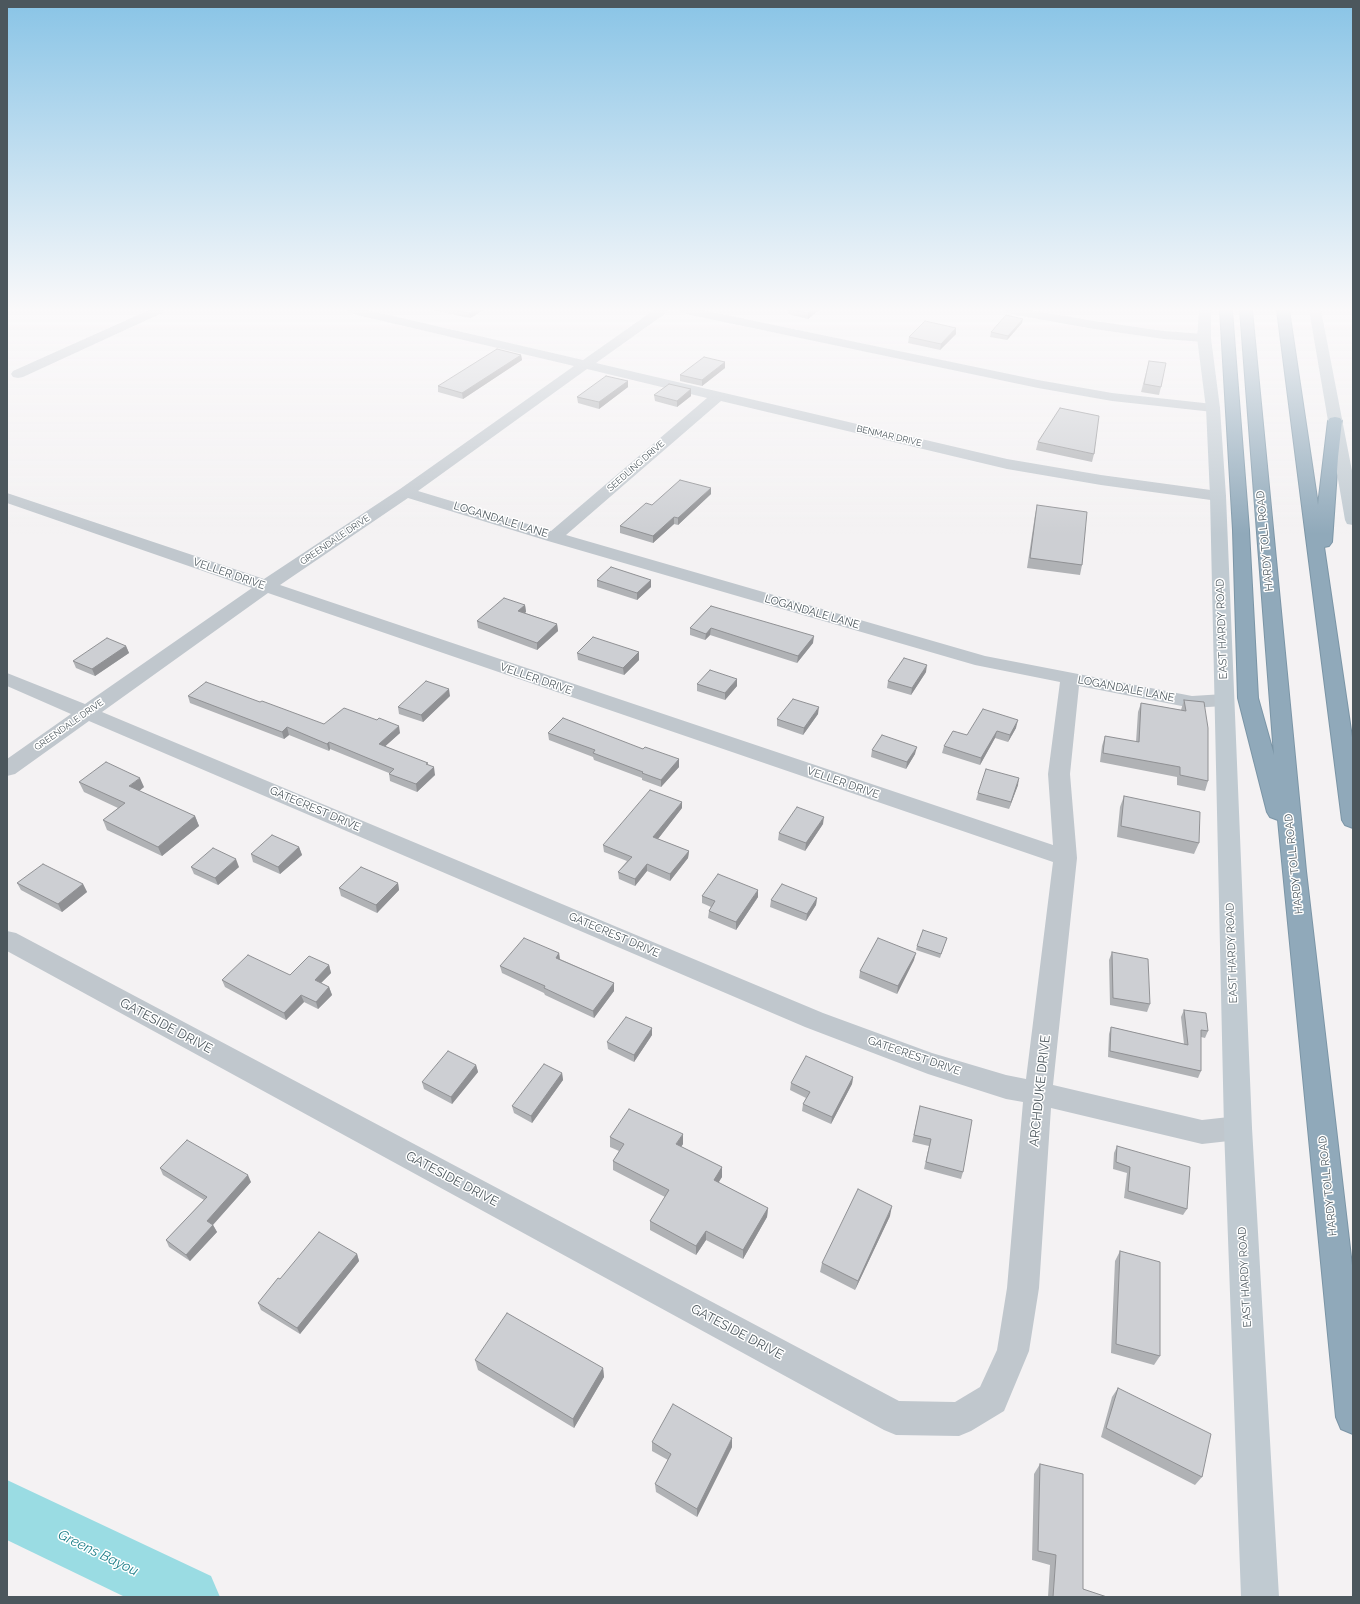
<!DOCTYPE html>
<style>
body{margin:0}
#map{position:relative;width:1360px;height:1604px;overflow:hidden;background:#f4f2f3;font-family:Raleway,sans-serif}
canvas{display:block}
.frame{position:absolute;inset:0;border:8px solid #4c575d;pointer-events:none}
</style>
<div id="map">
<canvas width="1360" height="1604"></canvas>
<div class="frame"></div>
</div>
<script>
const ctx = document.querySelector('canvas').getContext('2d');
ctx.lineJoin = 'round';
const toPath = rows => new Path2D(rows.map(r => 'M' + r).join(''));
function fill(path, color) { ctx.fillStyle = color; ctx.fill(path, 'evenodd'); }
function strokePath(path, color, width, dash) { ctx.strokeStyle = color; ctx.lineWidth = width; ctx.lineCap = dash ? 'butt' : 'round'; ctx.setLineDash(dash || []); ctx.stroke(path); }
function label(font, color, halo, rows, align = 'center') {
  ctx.font = font + ' Raleway,sans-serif'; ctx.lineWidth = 3; ctx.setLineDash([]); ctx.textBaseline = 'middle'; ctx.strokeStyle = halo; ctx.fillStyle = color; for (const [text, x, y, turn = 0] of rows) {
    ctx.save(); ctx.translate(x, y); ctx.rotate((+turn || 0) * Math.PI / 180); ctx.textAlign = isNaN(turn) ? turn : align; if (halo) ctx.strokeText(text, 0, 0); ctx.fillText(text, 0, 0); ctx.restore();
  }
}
fill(toPath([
 [7,1480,211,1576,220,1597,125,1597,7,1540,7,1480]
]), '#9adce3');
const highway = toPath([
 [1220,310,1232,310,1249,530,1258,698,1274,755,1240,310,1252,310,1306,871,1353,1274,1353,1434,1341,1429,1336,1417,1278,820,1270,817,1267,812,1238,698,1233,530,1220,310],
 [1277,310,1289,310,1318,505,1328,421,1330,418,1335,417,1340,418,1342,421,1338,457,1332,542,1329,546,1324,547,1353,744,1353,828,1345,825,1342,820,1277,310]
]);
strokePath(highway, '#7b95a6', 2);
fill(toPath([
 [149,310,164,310,162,313,23,377,18,378,13,377,11,374,13,371,149,310],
 [347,310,367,310,583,360,654,310,668,310,666,313,596,363,1007,459,1101,475,1218,491,1224,493,1226,496,1224,499,1218,501,1101,485,1007,469,721,401,566,535,985,656,1192,696,1224,694,1231,696,1234,700,1231,704,1224,706,1192,708,1079,686,1070,774,1077,858,1053,1085,1202,1120,1238,1116,1248,1119,1252,1128,1248,1137,1238,1140,1202,1144,1051,1108,1039,1288,1029,1351,1004,1411,971,1431,959,1436,896,1435,884,1430,7,951,7,931,16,933,899,1401,955,1402,980,1387,997,1350,1007,1288,1023,1102,1006,1099,928,1074,805,1027,89,721,15,774,7,776,7,759,71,714,7,686,7,673,85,704,252,588,7,503,7,493,264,579,400,489,574,366,353,314,349,313,347,310],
 [587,369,707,398,551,531,418,491,587,369],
 [408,498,548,541,975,665,1060,682,1048,774,1053,845,280,585,408,498],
 [268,593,1053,862,1026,1079,1006,1075,932,1053,823,1013,102,712,268,593],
 [680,310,702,310,1038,380,1112,393,1213,404,1218,405,1220,408,1218,411,1213,412,1112,401,1038,388,686,314,682,313,680,310],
 [1005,310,1030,310,1094,321,1164,331,1204,334,1209,335,1211,338,1209,341,1204,342,1164,339,1094,329,1011,314,1007,313,1005,310]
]), '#c0c7cd');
fill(toPath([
 [1199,310,1211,310,1211,338,1220,408,1226,496,1252,1128,1279,1597,1241,1597,1224,1128,1210,496,1206,408,1197,338,1199,310],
 [1309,310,1321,310,1353,476,1353,525,1347,524,1345,520,1309,310]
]), '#c0cad1');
fill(highway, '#90a9ba');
const rail = toPath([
 [1353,310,1353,312]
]);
strokePath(rail, '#b5b8bb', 3);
strokePath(rail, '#fff', 2, [6]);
fill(toPath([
 [432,310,484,310,470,318],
 [788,310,819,310,808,319,788,314],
 [1022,323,1007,340,990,337,991,332],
 [956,334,940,350,908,343,909,337],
 [521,355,522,360,463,399,438,392,438,386],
 [1149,361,1161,387,1159,395,1141,392],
 [725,368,702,386,680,381,680,375],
 [628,381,628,387,599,409,578,403,577,397],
 [654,395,691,396,677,407,655,401],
 [1038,442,1094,454,1092,462,1036,450],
 [711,494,678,525,674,524,653,543,620,533,620,526,652,505],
 [1037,505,1082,565,1080,575,1027,568,1035,515],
 [597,580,651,580,651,587,637,600,597,587],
 [525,605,526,612,525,613,557,624,558,631,537,650,478,628,477,621],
 [711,606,813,643,797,663,710,635,705,640,690,635,690,628],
 [126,646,129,653,95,676,76,668,73,661],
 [639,652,639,660,624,675,578,660,577,653],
 [926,672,911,695,887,688,888,681],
 [697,684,737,686,725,700,697,691],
 [188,696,324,724,400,733,385,746,428,765,435,775,417,792,390,781,389,773,330,749,329,751,289,735,284,739,190,703],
 [450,696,423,722,399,714,398,707],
 [1184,700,1208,781,1205,791,1177,785,1177,777,1100,762,1102,746,1105,736,1136,742,1138,712,1141,703,1181,710],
 [818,714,803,735,777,726,777,719],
 [1016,728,1008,742,995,738,980,765,942,753,944,746,967,735],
 [548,733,643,749,679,759,679,767,661,787,642,780,642,778,594,760,593,757,549,740],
 [872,750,915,754,906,769,871,757],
 [79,782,144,787,139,791,195,816,199,826,162,856,107,830,103,820,118,808,84,792],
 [1018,785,1009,809,976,800,978,793],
 [1124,796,1199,843,1194,854,1117,837,1120,807],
 [682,808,658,839,689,851,688,858,670,881,647,871,635,886,619,879,618,872,627,861,604,852,603,845],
 [823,824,805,851,778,840,779,833],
 [299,847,302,855,280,874,253,862,251,854],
 [191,867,239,867,218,885,194,874],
 [17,883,83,884,87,892,62,912,21,890],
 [398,883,399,890,377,913,341,896,339,888],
 [702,896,758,897,736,930,708,918,709,911,711,907,702,903],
 [817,898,816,905,806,921,770,907,771,900],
 [947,938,940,958,916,950,917,946],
 [1112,952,1150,1004,1147,1012,1110,1005,1109,960],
 [559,953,560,959,614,983,614,991,594,1018,545,995,544,993,502,973,500,966],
 [914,960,897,994,859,978,860,971],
 [329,965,331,973,321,983,329,987,332,995,318,1009,304,1002,286,1020,225,987,222,980,290,975],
 [1184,1010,1208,1031,1205,1038,1201,1037,1201,1071,1198,1078,1108,1057,1109,1034,1111,1027,1184,1044,1181,1017],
 [652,1035,634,1062,608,1049,607,1042],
 [476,1065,478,1072,452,1104,424,1089,422,1082],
 [562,1073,563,1080,532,1123,514,1113,512,1106],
 [853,1077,852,1084,831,1124,802,1111,803,1104,806,1098,790,1090,791,1083],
 [920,1106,963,1172,961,1179,924,1169,929,1146,912,1142],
 [610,1137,683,1144,681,1147,722,1167,722,1177,718,1182,768,1208,767,1217,743,1259,706,1240,696,1255,650,1230,650,1221,665,1197,613,1170,613,1161,619,1151,610,1147],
 [1117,1146,1187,1209,1183,1215,1124,1198,1127,1173,1113,1169,1114,1153],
 [160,1168,251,1182,213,1225,217,1232,190,1261,169,1247,166,1240,204,1200,163,1175],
 [890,1216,855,1290,820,1272,822,1263],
 [1120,1251,1160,1356,1154,1365,1111,1353,1115,1261],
 [357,1254,359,1261,300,1334,261,1310,258,1303],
 [475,1360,603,1368,604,1377,574,1428,478,1370],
 [1118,1388,1202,1477,1195,1485,1101,1437,1112,1397],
 [652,1442,732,1447,697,1517,656,1492,655,1484,668,1460,652,1451],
 [1040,1464,1083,1589,1107,1597,1048,1597,1050,1565,1032,1560,1034,1474]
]), '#b0b2b5');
fill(toPath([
 [475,310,484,310,470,318,469,313],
 [812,310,819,310,808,319,808,313],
 [1023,319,1022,323,1007,340,1008,336],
 [956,328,956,334,940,350,941,344],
 [521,355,522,360,463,399,462,393],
 [725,362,725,368,702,386,702,380],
 [628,381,628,387,599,409,599,402],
 [691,389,691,396,677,407,677,401],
 [711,488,711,494,678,525,678,518],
 [674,517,674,524,653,543,653,536],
 [651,580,651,587,637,600,637,593],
 [525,605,526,612,519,617,518,611],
 [557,624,558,631,537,650,537,643],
 [711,628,710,635,705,640,706,634],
 [814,636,813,643,797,663,798,656],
 [126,646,129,653,95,676,92,669],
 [639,652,639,660,624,675,623,668],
 [927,665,926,672,911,695,912,688],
 [737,679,737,686,725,700,725,693],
 [449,689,450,696,423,722,421,715],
 [819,707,818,714,803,735,804,728],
 [1018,720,1016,728,1008,742,1010,735],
 [399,726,400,733,380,751,379,744],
 [287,727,289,735,284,739,282,732],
 [997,731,995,738,980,765,981,758],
 [329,742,330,749,329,751,327,744],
 [917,747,915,754,906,769,907,762],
 [679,759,679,767,661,787,661,780],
 [434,767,435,775,417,792,416,784],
 [140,778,144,787,133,796,129,786],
 [1019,778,1018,785,1009,809,1011,802],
 [682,802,682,808,654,844,653,837],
 [195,816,199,826,162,856,158,847],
 [824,817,823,824,805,851,806,843],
 [299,847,302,855,280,874,278,867],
 [689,851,688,858,670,881,670,874],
 [236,859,239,867,218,885,215,878],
 [647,864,647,871,635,886,635,879],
 [398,883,399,890,377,913,376,905],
 [83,884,87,892,62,912,58,904],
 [758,890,758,897,736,930,736,922],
 [817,898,816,905,806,921,807,914],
 [559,953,560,961,556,958],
 [916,953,914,960,897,994,898,986],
 [329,965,331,973,317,987,315,980],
 [614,983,614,991,594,1018,593,1011],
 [329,987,332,995,318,1009,316,1002],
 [301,995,304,1002,286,1020,284,1013],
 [652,1028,652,1035,634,1062,634,1055],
 [476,1065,478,1072,452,1104,451,1097],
 [562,1073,563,1080,532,1123,531,1116],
 [853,1077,852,1084,831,1124,832,1117],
 [683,1134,683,1144,676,1154,676,1144],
 [722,1167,722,1177,714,1190,714,1180],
 [248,1175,251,1182,210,1228,207,1221],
 [892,1206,890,1216,855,1290,858,1281],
 [768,1208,767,1217,743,1259,743,1250],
 [213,1225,217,1232,190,1261,186,1255],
 [706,1231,706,1240,696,1255,696,1246],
 [357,1254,359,1261,300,1334,297,1328],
 [603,1368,604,1377,574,1428,573,1419],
 [732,1438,732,1447,697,1517,697,1509]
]), '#909194');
const building = toPath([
 [454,310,475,310,469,313,454,310],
 [792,310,812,310,808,313,792,310],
 [1006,315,1023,319,1008,336,991,332,1006,315],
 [925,321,956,328,941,344,909,337,925,321],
 [497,349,521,355,462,393,438,386,497,349],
 [704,357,725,362,702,380,680,375,704,357],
 [1149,361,1166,363,1161,387,1144,384,1149,361],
 [606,376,628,381,599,402,577,397,606,376],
 [669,384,691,389,677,401,654,395,669,384],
 [1060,408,1099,416,1094,454,1038,442,1060,408],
 [680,480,711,488,678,518,674,517,653,536,620,526,646,503,652,505,680,480],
 [1037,505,1087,512,1082,565,1030,558,1037,505],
 [611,567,651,580,637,593,597,580,611,567],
 [504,598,525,605,518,611,557,624,537,643,477,621,504,598],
 [711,606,814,636,798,656,711,628,706,634,690,628,711,606],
 [593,637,639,652,623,668,577,653,593,637],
 [107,638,126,646,92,669,73,661,107,638],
 [904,658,927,665,912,688,888,681,904,658],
 [710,670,737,679,725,693,697,684,710,670],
 [426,681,449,689,421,715,398,707,426,681],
 [206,682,260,702,262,701,324,724,344,708,377,720,379,718,399,726,379,744,428,763,426,764,434,767,416,784,389,774,394,769,329,742,327,744,287,727,282,732,188,696,206,682],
 [793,699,819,707,804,728,777,719,793,699],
 [1184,700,1204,702,1208,728,1208,781,1180,775,1180,767,1103,753,1105,736,1139,742,1141,703,1186,711,1184,700],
 [983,709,1018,720,1010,735,997,731,981,758,944,746,953,731,967,735,983,709],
 [563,718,643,749,645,747,679,759,661,780,642,773,643,772,593,753,595,750,548,733,563,718],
 [882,735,917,747,907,762,872,750,882,735],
 [106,762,140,778,129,786,195,816,158,847,103,820,125,803,79,782,106,762],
 [986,769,1019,778,1011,802,978,793,986,769],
 [650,790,682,802,653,837,689,851,670,874,647,864,635,879,618,872,632,857,603,845,650,790],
 [1124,796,1200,812,1199,843,1121,826,1124,796],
 [797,807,824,817,806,843,779,833,797,807],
 [272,835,299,847,278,867,251,854,272,835],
 [213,848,236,859,215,878,191,867,213,848],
 [43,864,83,884,58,904,17,883,43,864],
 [361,867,398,883,376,905,339,888,361,867],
 [718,874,758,890,736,922,709,911,715,901,702,896,718,874],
 [782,884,817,898,807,914,771,900,782,884],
 [923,930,947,938,941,954,917,946,923,930],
 [524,938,559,953,556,958,614,983,593,1011,544,988,545,986,500,966,524,938],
 [878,938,916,953,898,986,860,971,878,938],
 [1112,952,1148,959,1150,1004,1113,998,1112,952],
 [248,955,290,975,309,956,329,965,315,980,329,987,316,1002,301,995,284,1013,222,980,248,955],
 [1184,1010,1206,1013,1208,1031,1201,1030,1201,1071,1110,1051,1111,1027,1188,1045,1184,1010],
 [626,1017,652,1028,634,1055,607,1042,626,1017],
 [448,1051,476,1065,451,1097,422,1082,448,1051],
 [806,1056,853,1077,832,1117,803,1104,810,1092,791,1083,806,1056],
 [544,1064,562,1073,531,1116,512,1106,544,1064],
 [920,1106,972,1120,963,1172,926,1162,931,1139,914,1135,920,1106],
 [629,1109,683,1134,676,1144,722,1167,714,1180,768,1208,743,1250,706,1231,696,1246,650,1221,669,1190,613,1161,624,1144,610,1137,629,1109],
 [187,1140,248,1175,207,1221,213,1225,186,1255,166,1240,207,1197,160,1168,187,1140],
 [1117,1146,1190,1167,1187,1209,1128,1191,1130,1167,1116,1162,1117,1146],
 [858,1189,892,1206,858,1281,822,1263,858,1189],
 [319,1232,357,1254,297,1328,258,1303,278,1278,280,1279,319,1232],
 [1120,1251,1160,1262,1160,1356,1116,1344,1120,1251],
 [507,1313,603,1368,573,1419,475,1360,507,1313],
 [1118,1388,1211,1434,1202,1477,1106,1428,1118,1388],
 [673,1404,732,1438,697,1509,655,1484,671,1454,652,1442,673,1404],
 [1040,1464,1083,1474,1083,1589,1107,1597,1053,1597,1056,1555,1038,1551,1040,1464]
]);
fill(building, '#cdcfd3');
strokePath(building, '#909194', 1);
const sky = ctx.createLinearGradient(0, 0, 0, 534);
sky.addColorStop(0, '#89c4e6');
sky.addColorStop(0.58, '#faf9fa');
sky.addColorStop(1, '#faf9fa00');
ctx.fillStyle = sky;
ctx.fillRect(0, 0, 1360, 534);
label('9px', '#4c575d', '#fff', [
 ["BENMAR DRIVE",889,436,13],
 ["SEEDLING DRIVE",636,466,-41],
 ["GREENDALE DRIVE",335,540,-34],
 ["GREENDALE DRIVE",69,725,-35]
]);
label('11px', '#4c575d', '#fff', [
 ["LOGANDALE LANE",501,520,17],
 ["HARDY TOLL ROAD",1265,541,-95],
 ["VELLER DRIVE",229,574,19],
 ["LOGANDALE LANE",812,612,16],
 ["EAST HARDY ROAD",1222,629,-92],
 ["VELLER DRIVE",536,679,19],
 ["LOGANDALE LANE",1126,689,11],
 ["VELLER DRIVE",843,783,19],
 ["GATECREST DRIVE",315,809,23],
 ["HARDY TOLL ROAD",1294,864,-96],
 ["GATECREST DRIVE",614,935,23],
 ["EAST HARDY ROAD",1232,953,-92],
 ["GATECREST DRIVE",914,1056,19],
 ["HARDY TOLL ROAD",1328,1186,-96],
 ["EAST HARDY ROAD",1245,1277,-93]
]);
label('13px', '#4c575d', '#fff', [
 ["GATESIDE DRIVE",166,1026,28],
 ["ARCHDUKE DRIVE",1040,1091,-84],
 ["GATESIDE DRIVE",452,1179,28],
 ["GATESIDE DRIVE",737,1332,28]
]);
label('italic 14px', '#1d7f89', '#fff', [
 ["Greens Bayou",98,1553,26]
]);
</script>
